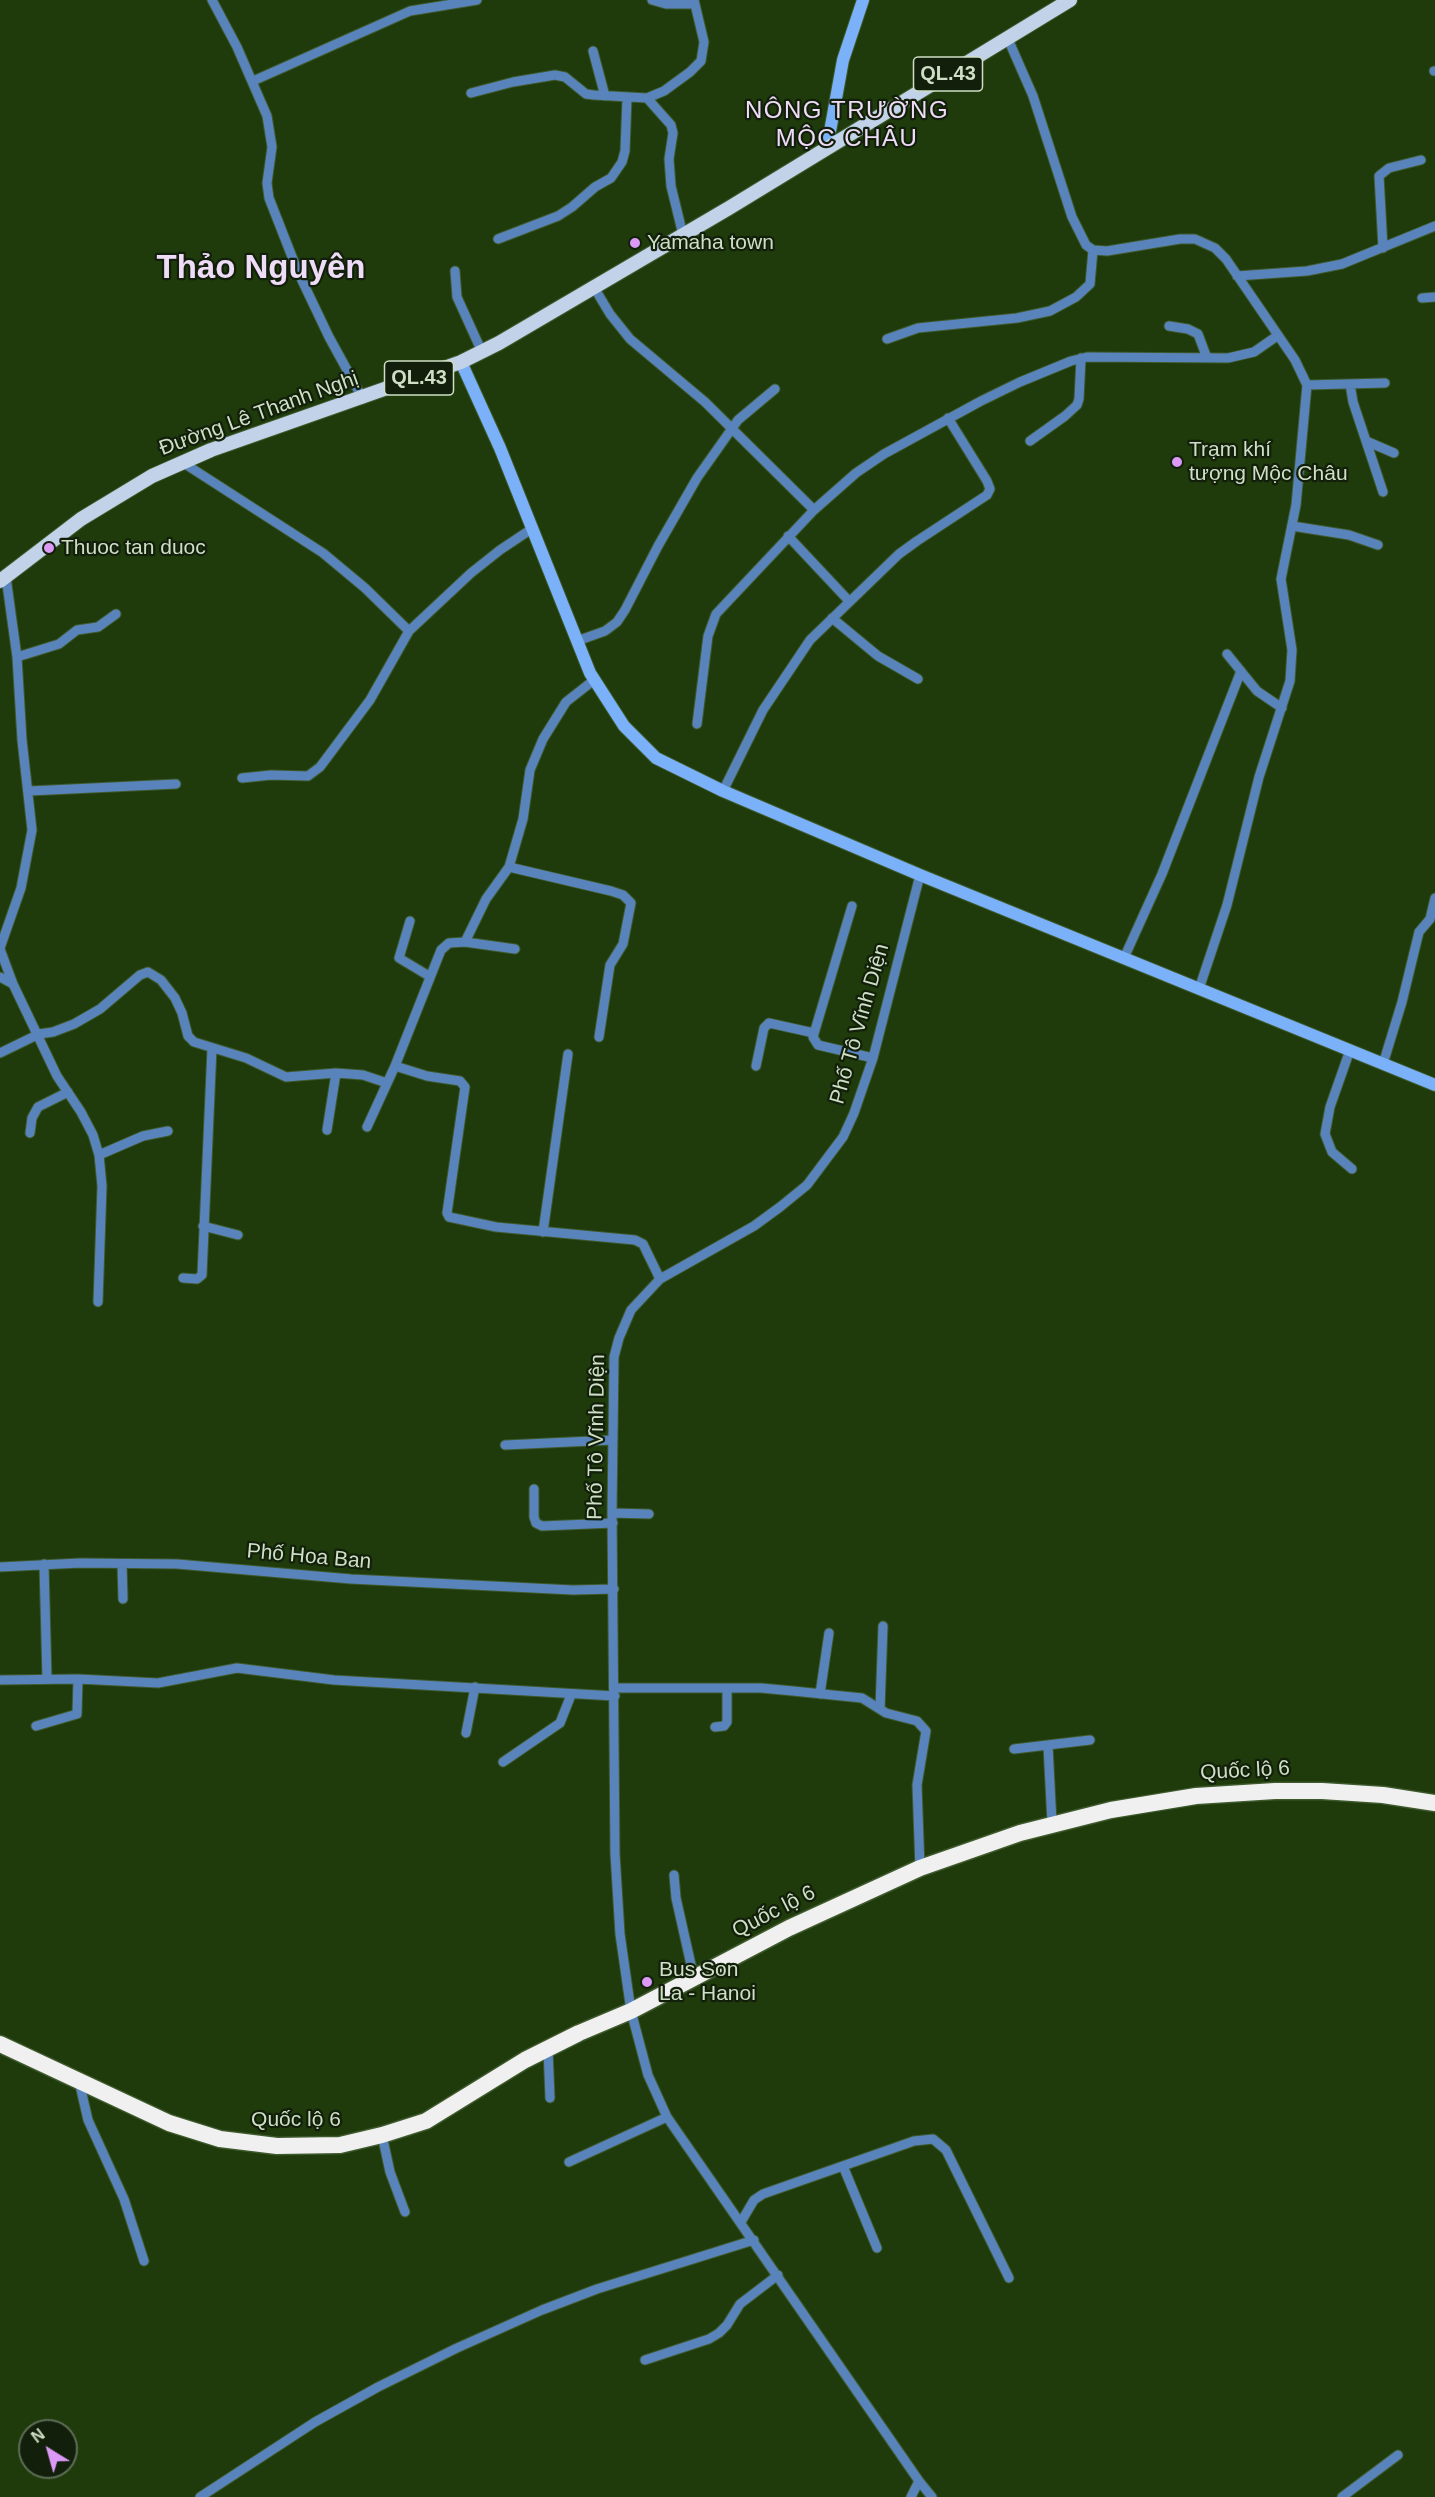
<!DOCTYPE html>
<meta charset="utf-8">
<style>
body{margin:0}
#map{position:relative;width:1435px;height:2497px;overflow:hidden;background:#1f3b0b;font-family:Arial,sans-serif}
canvas{display:block}
.north{position:absolute;left:18px;top:2419px;width:60px;height:60px;box-sizing:border-box;background:#121f0b;border:2px solid #5d6c55;border-radius:50%;rotate:323deg;font-size:16px;font-weight:700;line-height:24px;text-align:center;color:#cedfc5}
.north::after{content:'';display:block;margin:auto;width:21px;height:27px;background:#da9af6;clip-path:polygon(50% 0,100% 100%,50% 72%,0 100%)}
</style>
<div id="map">
<canvas width="1435" height="2497"></canvas>
<div class="north">N</div>
</div>
<script>
const ctx = document.querySelector('canvas').getContext('2d');
ctx.lineJoin = 'round';
const toPath = rows => new Path2D(rows.map(r => 'M' + r).join(''));
function strokePath(path, color, width, dash) { ctx.strokeStyle = color; ctx.lineWidth = width; ctx.lineCap = dash ? 'butt' : 'round'; ctx.setLineDash(dash || []); ctx.stroke(path); }
function label(font, color, halo, rows, align = 'center') {
  ctx.font = font + ' Arial,sans-serif'; ctx.lineWidth = 4.5; ctx.setLineDash([]); ctx.textBaseline = 'middle'; ctx.strokeStyle = halo; ctx.fillStyle = color; for (const [text, x, y, turn = 0] of rows) {
    ctx.save(); ctx.translate(x, y); ctx.rotate((+turn || 0) * Math.PI / 180); ctx.textAlign = isNaN(turn) ? turn : align; if (halo) ctx.strokeText(text, 0, 0); ctx.fillText(text, 0, 0); ctx.restore();
  }
}
const street = toPath([
 [212,0,237,47,267,116,272,147,267,183,269,198,298,272,329,337,363,399],
 [652,0,666,4,694,4],
 [1008,39,1033,96,1072,217,1086,245,1093,250,1107,251,1180,239,1195,239,1215,248,1226,259,1295,360,1307,385,1296,505,1281,579,1292,650,1290,681,1259,777,1227,905,1199,989],
 [593,51,605,96],
 [1434,71,1435,71],
 [253,81,410,11,477,0],
 [471,93,513,82,555,75,565,77,586,94,594,95,647,98,664,91,690,72,701,61,704,42,694,0],
 [647,98,671,125,673,133,669,159,671,186,683,235],
 [498,239,558,216,572,207,595,187,611,178,622,162,625,151,627,98],
 [1383,248,1379,176,1389,168,1421,160],
 [455,271,457,297,482,352],
 [1237,276,1307,271,1342,264,1435,226],
 [595,289,610,314,630,339,705,402,814,510],
 [1422,298,1435,297],
 [1169,326,1188,329,1198,334,1207,358],
 [887,339,918,328,1017,318,1050,311,1076,297,1090,284,1093,250],
 [1350,384,1353,402,1383,492],
 [1307,385,1385,383],
 [1030,441,1065,416,1077,405,1079,399,1081,358],
 [1366,441,1394,453],
 [182,462,323,553,365,588,409,631],
 [1292,526,1349,535,1378,545],
 [788,536,849,601],
 [832,618,878,656,918,679],
 [577,641,605,631,617,622,625,610,658,546,697,478,738,420,775,389],
 [1227,654,1257,691,1282,708],
 [17,657,59,644,77,630,98,627,116,614],
 [594,680,566,702,543,739,530,770,523,819,509,867,486,899,465,942,449,943,441,950,395,1066,427,1076,460,1081,465,1087,447,1213,449,1217,496,1227,635,1240,643,1244,660,1279],
 [697,724,708,636,716,614,814,510,856,473,884,454,981,401,1020,382,1071,361,1087,357,1228,358,1254,352,1277,336],
 [242,778,271,775,308,776,320,767,370,700,409,631,471,573,500,550,533,528],
 [29,791,176,784],
 [723,791,763,710,810,640,899,554,917,541,987,495,990,489,987,481,948,418],
 [509,867,611,891,623,895,631,903,623,944,610,965,599,1037],
 [920,875,873,1058,854,1113,843,1137,807,1185,780,1207,754,1226,660,1279,631,1310,619,1338,614,1357,612,1513,615,1854,620,1934,631,2011,648,2075,667,2117,919,2481,932,2497],
 [852,906,813,1037,818,1045,873,1058],
 [410,921,399,958,429,976],
 [465,942,515,949],
 [0,948,21,888,32,830,22,740,17,657,6,577],
 [0,949,13,984,57,1076,81,1112,93,1135,99,1155,102,1186,98,1302],
 [1124,958,1162,874,1241,671],
 [0,977,13,984],
 [1350,1050,1330,1107,1325,1134,1332,1152,1352,1169],
 [0,1053,39,1034,53,1032,74,1024,100,1009,140,975,148,972,161,980,175,998,182,1013,188,1036,194,1042,246,1058,286,1077,336,1073,363,1075,387,1083],
 [1383,1064,1402,1002,1419,932,1430,919,1435,898],
 [756,1066,764,1028,769,1023,814,1033],
 [367,1127,395,1066],
 [327,1130,336,1073],
 [30,1133,32,1118,38,1107,68,1092],
 [99,1155,143,1136,168,1131],
 [203,1226,238,1235],
 [543,1232,568,1054],
 [183,1278,197,1279,202,1275,212,1048],
 [505,1445,613,1440],
 [534,1489,534,1517,536,1523,542,1526,613,1523],
 [612,1513,649,1514],
 [44,1564,47,1679],
 [122,1564,123,1599],
 [0,1567,80,1563,177,1564,351,1579,573,1590,614,1589],
 [0,1680,78,1679,158,1683,237,1668,334,1680,615,1696],
 [615,1688,761,1688,793,1691,862,1698,886,1713,917,1721,926,1731,917,1785,920,1868],
 [820,1694,829,1633],
 [880,1709,883,1626],
 [36,1726,77,1714,78,1679],
 [715,1727,724,1726,727,1722,727,1688],
 [466,1733,475,1687],
 [1048,1746,1052,1823],
 [1014,1749,1090,1740],
 [503,1762,560,1723,571,1695],
 [674,1875,676,1898,694,1978],
 [548,2049,550,2098],
 [79,2081,88,2120,124,2199,144,2261],
 [382,2135,390,2172,405,2212],
 [569,2162,667,2117],
 [843,2166,877,2248],
 [741,2222,754,2200,763,2194,914,2141,933,2139,946,2150,1009,2278],
 [645,2360,709,2339,719,2333,727,2325,740,2304,778,2275],
 [200,2497,315,2422,378,2387,457,2348,542,2310,597,2289,754,2240],
 [911,2497,919,2481],
 [1342,2497,1398,2455]
]);
const secondary = toPath([
 [827,148,843,60,863,0],
 [461,362,500,448,590,673,624,726,656,758,723,791,920,875,1435,1085]
]);
const primary = toPath([
 [0,581,81,519,152,476,211,450,461,362,499,343,729,208,1070,0]
]);
const highway = toPath([
 [0,2044,169,2123,220,2139,277,2146,340,2145,382,2135,426,2121,525,2060,579,2033,631,2011,789,1928,920,1868,1020,1833,1111,1810,1196,1796,1275,1791,1322,1791,1383,1795,1435,1803]
]);
strokePath(street, '#3e592c', 11);
strokePath(secondary, '#3e592c', 14);
strokePath(primary, '#3e592c', 16);
strokePath(highway, '#3e592c', 19);
strokePath(street, '#5984bb', 9);
strokePath(secondary, '#7ab1f8', 12);
strokePath(primary, '#c1d2e9', 14);
strokePath(highway, '#f0f0f0', 16);
for (const [x, y, r, color] of [
 [635,243,6,"#da9af6"],
 [1177,462,6,"#da9af6"],
 [49,548,6,"#da9af6"],
 [647,1982,6,"#da9af6"]
]) { const dot = new Path2D(); dot.arc(x, y, r, 0, 2 * Math.PI); ctx.fillStyle = color; ctx.fill(dot); strokePath(dot, '#121f0b', 2); }
for (const [x, y, w] of [
 [948,74,69],
 [419,378,69]
]) { const box = new Path2D(); box.roundRect(x - w / 2, y - 17, w, 34, 4.5); ctx.fillStyle = '#121f0b'; ctx.fill(box); strokePath(box, '#cedfc5', 1.5); }
label('bold 20px', '#cedfc5', null, [
 ["QL.43",948,74],
 ["QL.43",419,378]
]);
label('21px', '#cedfc5', '#121f0b', [
 ["Yamaha town",647,243],
 ["Trạm khí",1189,450],
 ["tượng Mộc Châu",1189,474],
 ["Thuoc tan duoc",61,548],
 ["Bus Son",659,1970],
 ["La - Hanoi",659,1994]
], 'left');
label('21px', '#cedfc5', '#121f0b', [
 ["Đường Lê Thanh Nghị",259,414,-20],
 ["Phố Tô Vĩnh Diện",860,1024,-74],
 ["Phố Tô Vĩnh Diện",597,1437,-89],
 ["Phố Hoa Ban",309,1557,5],
 ["Quốc lộ 6",1245,1771,-3],
 ["Quốc lộ 6",774,1912,-27],
 ["Quốc lộ 6",296,2120]
]);
ctx.letterSpacing = '1.5px';
label('24px', '#efddf7', '#121f0b', [
 ["NÔNG TRƯỜNG",847,111],
 ["MỘC CHÂU",847,139]
]);
ctx.letterSpacing = '0px';
label('bold 33px', '#efddf7', '#121f0b', [
 ["Thảo Nguyên",261,269]
]);
</script>
